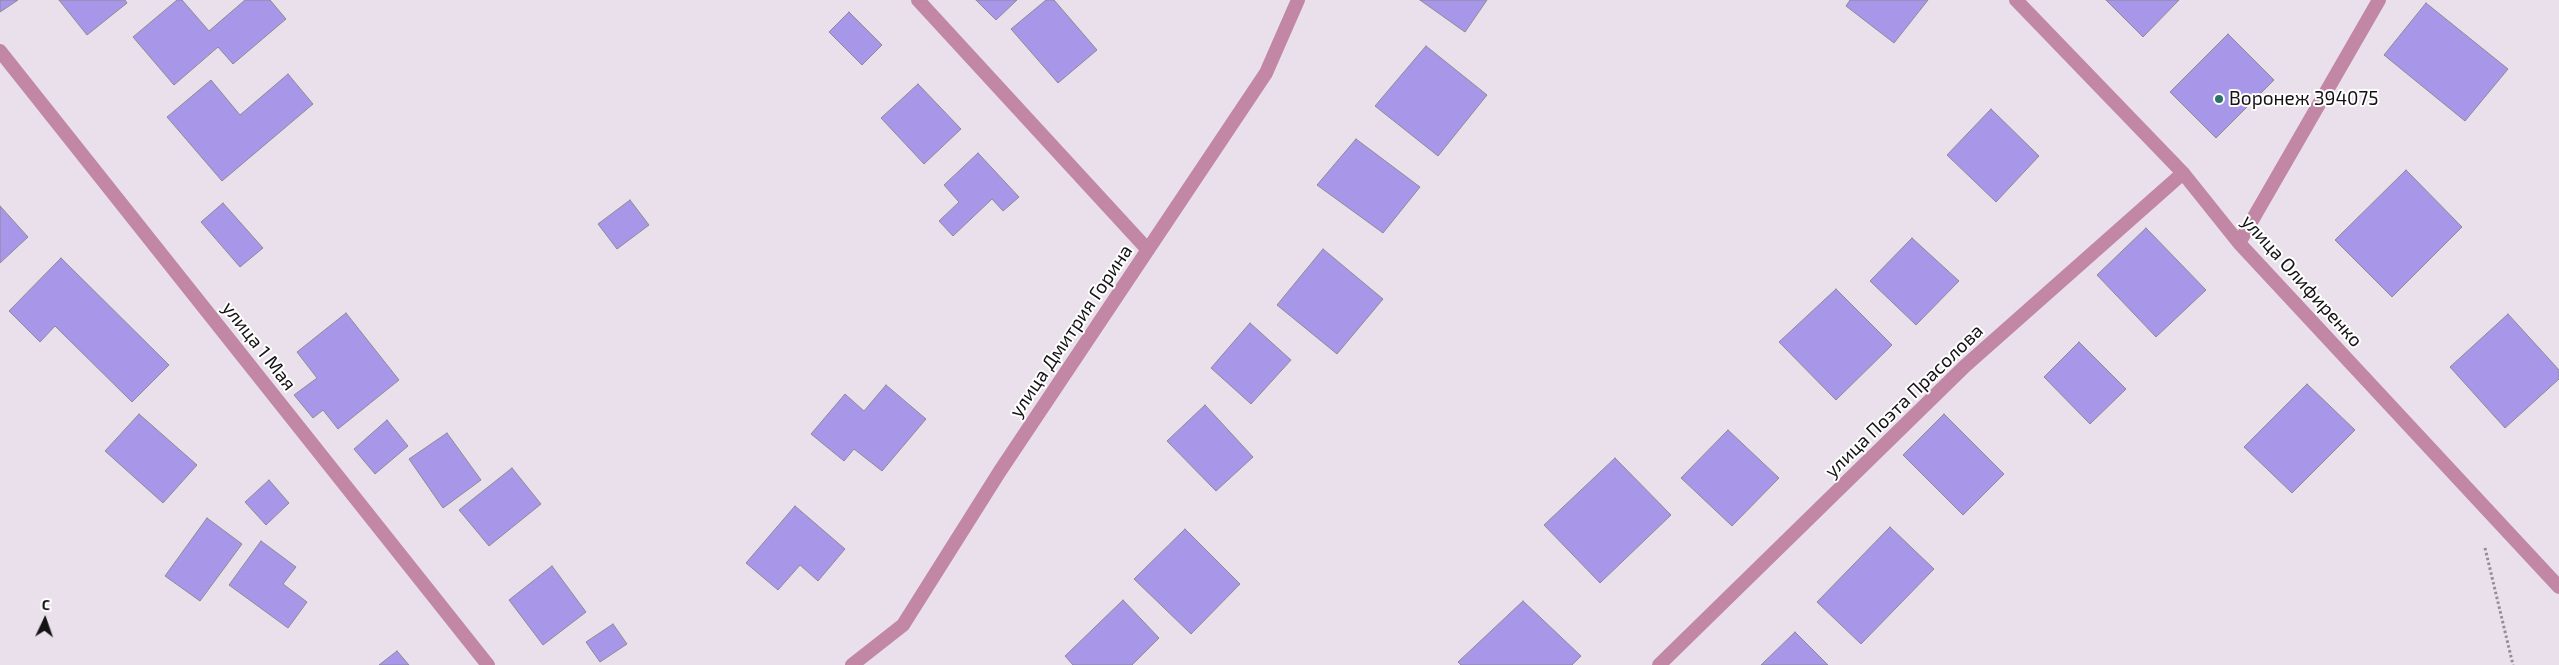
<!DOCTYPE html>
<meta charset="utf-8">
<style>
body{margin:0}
#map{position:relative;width:2559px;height:665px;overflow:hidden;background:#e9e0eb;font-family:"Exo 2",sans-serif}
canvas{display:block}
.north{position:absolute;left:20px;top:595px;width:50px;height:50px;-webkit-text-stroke:4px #fff;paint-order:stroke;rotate:3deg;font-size:14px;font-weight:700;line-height:20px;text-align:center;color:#151215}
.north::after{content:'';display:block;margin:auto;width:18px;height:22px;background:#151215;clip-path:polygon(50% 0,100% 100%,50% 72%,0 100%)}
</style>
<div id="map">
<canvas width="2559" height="665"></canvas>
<div class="north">С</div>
</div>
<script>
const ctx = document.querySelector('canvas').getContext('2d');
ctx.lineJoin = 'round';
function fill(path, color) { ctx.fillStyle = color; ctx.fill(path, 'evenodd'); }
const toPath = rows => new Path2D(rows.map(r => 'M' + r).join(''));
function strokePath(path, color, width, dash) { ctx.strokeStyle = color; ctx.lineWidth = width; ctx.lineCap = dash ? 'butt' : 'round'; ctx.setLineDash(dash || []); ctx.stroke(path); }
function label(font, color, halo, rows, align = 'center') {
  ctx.font = font + ' "Exo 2",sans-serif'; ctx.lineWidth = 4; ctx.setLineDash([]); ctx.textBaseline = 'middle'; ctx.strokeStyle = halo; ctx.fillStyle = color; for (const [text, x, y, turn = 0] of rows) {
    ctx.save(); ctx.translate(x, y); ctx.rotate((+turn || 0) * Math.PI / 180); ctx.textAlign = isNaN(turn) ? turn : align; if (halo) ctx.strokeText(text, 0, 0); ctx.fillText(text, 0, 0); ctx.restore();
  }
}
const building = toPath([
 [0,0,18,0,0,12,0,0],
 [59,0,125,0,127,3,87,35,59,0],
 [177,0,182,0,209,31,245,0,270,0,286,19,233,64,218,47,174,85,133,37,177,0],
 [976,0,1017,0,996,20,976,0],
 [1046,0,1054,0,1097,50,1058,83,1011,29,1046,0],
 [1420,0,1487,0,1465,32,1420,0],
 [1850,0,1928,0,1894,43,1846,6,1850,0],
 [2106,0,2179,0,2143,37,2106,0],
 [2426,3,2508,69,2465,121,2384,55,2426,3],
 [849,12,882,45,862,65,829,32,849,12],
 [2228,34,2274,80,2216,138,2170,92,2228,34],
 [1426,46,1487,95,1438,156,1375,106,1426,46],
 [288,74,313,104,222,181,167,117,211,80,240,115,288,74],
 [918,84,961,129,924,164,881,118,918,84],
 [1991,109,2039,156,1996,202,1947,155,1991,109],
 [1356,139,1420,187,1383,233,1317,185,1356,139],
 [978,153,1019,197,1003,211,992,199,953,236,939,221,959,202,944,185,978,153],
 [2406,170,2462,227,2392,297,2335,240,2406,170],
 [630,200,649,225,617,249,598,224,630,200],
 [223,203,263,248,240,267,201,222,223,203],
 [0,206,28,237,0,263,0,206],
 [2146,228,2206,290,2156,337,2097,275,2146,228],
 [1912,238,1959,281,1916,325,1870,281,1912,238],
 [1323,249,1383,299,1337,354,1277,305,1323,249],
 [61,258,169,365,132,402,55,326,40,342,9,311,61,258],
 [1836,289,1892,345,1836,400,1779,342,1836,289],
 [346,313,399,380,338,429,323,410,313,418,294,395,317,378,297,352,346,313],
 [2508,314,2559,370,2559,379,2505,428,2450,367,2508,314],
 [1250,323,1291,360,1251,404,1211,368,1250,323],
 [2079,342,2126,389,2090,424,2044,377,2079,342],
 [2307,384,2355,430,2292,493,2244,447,2307,384],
 [886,385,926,419,882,471,854,449,844,461,811,434,845,394,864,411,886,385],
 [1205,405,1253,457,1216,491,1167,441,1205,405],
 [139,414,197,465,163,503,105,451,139,414],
 [1944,414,2004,474,1963,515,1903,455,1944,414],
 [387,420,408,446,375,474,354,449,387,420],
 [1728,430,1779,478,1732,526,1681,478,1728,430],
 [447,433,481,480,443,508,409,459,447,433],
 [1615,458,1671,515,1600,583,1544,525,1615,458],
 [512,468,541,504,489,546,459,510,512,468],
 [269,480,289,503,266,525,245,502,269,480],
 [795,506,845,549,818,581,800,565,778,590,746,563,795,506],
 [207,518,242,544,200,601,165,576,207,518],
 [1890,527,1934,569,1861,644,1817,602,1890,527],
 [1185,529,1240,584,1191,634,1134,579,1185,529],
 [261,541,296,567,283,584,307,602,288,628,229,585,261,541],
 [552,566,586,612,543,645,509,600,552,566],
 [1123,600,1159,638,1132,665,1073,665,1065,656,1123,600],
 [1523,601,1581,656,1572,665,1461,665,1458,662,1523,601],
 [613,624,627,644,600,662,586,642,613,624],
 [1795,632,1828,665,1761,665,1795,632],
 [397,651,409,665,379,665,397,651]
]);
fill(building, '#a897e9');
strokePath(building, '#8c8a96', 1);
strokePath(toPath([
 [2485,548,2513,665]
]), '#948d95', 3, [2.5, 2.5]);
strokePath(toPath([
 [918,0,1148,250],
 [2016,0,2183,173,2239,243,2559,587],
 [0,51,488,665],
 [2239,243,2379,0],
 [852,665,903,625,1000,471,1266,73,1298,0],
 [1659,665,1965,366,2183,173]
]), '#c187a5', 14);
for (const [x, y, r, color] of [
 [2219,99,5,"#2b7269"]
]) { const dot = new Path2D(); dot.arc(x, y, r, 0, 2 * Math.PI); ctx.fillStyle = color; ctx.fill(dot); strokePath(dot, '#fff', 2); }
label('19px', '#151215', '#fff', [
 ["Воронеж 394075",2229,99]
], 'left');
label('19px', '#151215', '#fff', [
 ["улица Олифиренко",2302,281,48],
 ["улица Дмитрия Горина",1071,331,-56],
 ["улица 1 Мая",259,346,52],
 ["улица Поэта Прасолова",1904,401,-44]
]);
</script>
